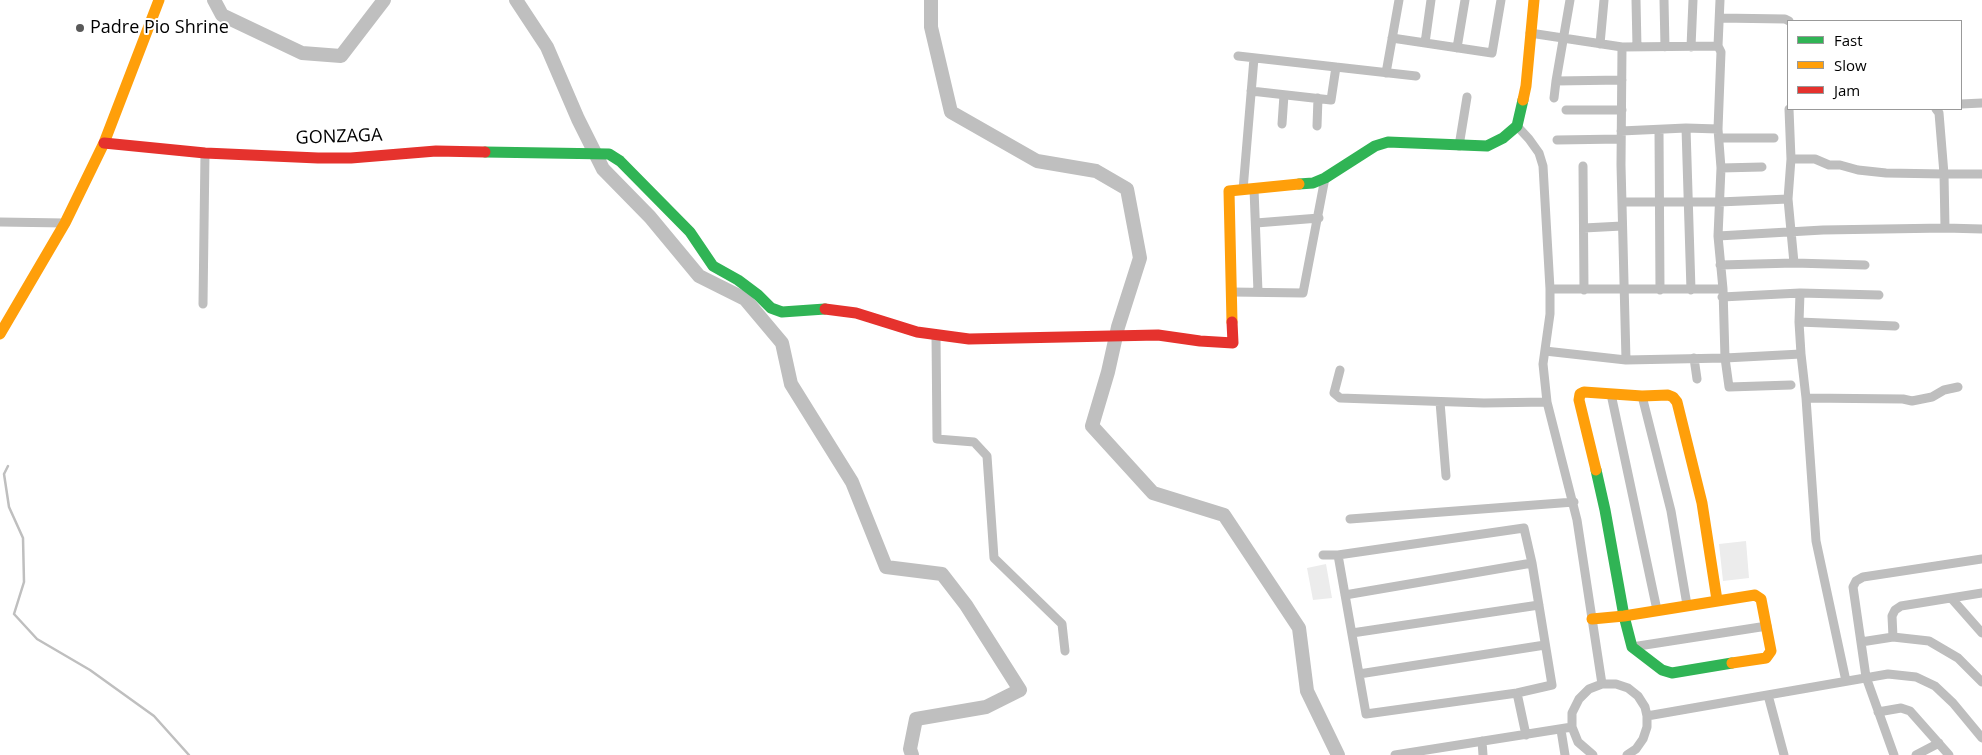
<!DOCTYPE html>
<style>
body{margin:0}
#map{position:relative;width:1982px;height:755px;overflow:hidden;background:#fff;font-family:"Open Sans",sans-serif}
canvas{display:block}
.legend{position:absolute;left:1787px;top:20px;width:175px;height:90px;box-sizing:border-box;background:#fff;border:1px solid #999;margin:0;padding:6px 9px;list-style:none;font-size:15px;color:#000}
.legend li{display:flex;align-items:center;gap:10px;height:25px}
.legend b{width:25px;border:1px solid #999}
</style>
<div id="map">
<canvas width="1982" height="755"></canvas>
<ul class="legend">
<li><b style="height:6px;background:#30b455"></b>Fast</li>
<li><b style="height:6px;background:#ff9f0a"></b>Slow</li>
<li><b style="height:6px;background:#e5322d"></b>Jam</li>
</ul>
</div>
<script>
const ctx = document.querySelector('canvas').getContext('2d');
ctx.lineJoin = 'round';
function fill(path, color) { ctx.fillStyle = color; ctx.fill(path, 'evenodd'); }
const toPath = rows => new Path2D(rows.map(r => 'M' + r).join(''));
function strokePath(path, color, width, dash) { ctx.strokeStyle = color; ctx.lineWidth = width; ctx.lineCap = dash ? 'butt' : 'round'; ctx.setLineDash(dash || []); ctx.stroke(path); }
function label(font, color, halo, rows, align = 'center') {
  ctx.font = font + ' "Open Sans",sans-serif'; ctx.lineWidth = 4; ctx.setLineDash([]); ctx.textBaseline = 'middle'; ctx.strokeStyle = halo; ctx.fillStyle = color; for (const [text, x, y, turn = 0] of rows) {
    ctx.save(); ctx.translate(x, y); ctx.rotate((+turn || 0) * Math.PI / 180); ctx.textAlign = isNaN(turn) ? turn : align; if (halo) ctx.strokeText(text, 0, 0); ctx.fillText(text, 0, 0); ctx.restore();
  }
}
fill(toPath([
 [1746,541,1749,578,1723,581,1719,544],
 [1326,564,1332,598,1313,600,1307,568]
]), '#ececec');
strokePath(toPath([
 [8,466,4,474,9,507,23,538,24,582,14,614,37,639,90,670,154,716,189,755]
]), '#bfbfbf', 2.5);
strokePath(toPath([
 [214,0,222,15,302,53,341,56,384,0],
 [516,0,547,47,578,119,603,169,650,217,699,276,745,299,782,343,791,384,852,482,886,567,942,574,966,605,1020,690,986,707,916,719,910,749,912,755],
 [931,0,931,27,951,112,1037,161,1096,171,1127,189,1140,258,1118,327,1108,372,1092,426,1153,493,1224,515,1299,628,1307,691,1338,755]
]), '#bfbfbf', 14);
strokePath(toPath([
 [1570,0,1556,81,1622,80],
 [1636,0,1637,47],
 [1664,0,1665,47],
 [1720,18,1785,19,1789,21],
 [1530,33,1622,47,1718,46,1721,52,1718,129,1721,168,1718,236,1723,289,1725,358,1626,360,1545,351],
 [1392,38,1492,53,1501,0],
 [1425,43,1431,0],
 [1600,44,1604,0],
 [1718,46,1720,0],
 [1622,47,1621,165,1626,360],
 [1691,47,1693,0],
 [1457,48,1465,0],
 [1238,56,1416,76],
 [1386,73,1399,0],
 [1251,91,1331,100,1336,67],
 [1554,98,1556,81],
 [1961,104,1982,103],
 [1936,109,1939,113,1944,174,1982,174],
 [1566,110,1622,110],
 [1282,124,1284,95],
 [1317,126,1318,98],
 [1517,126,1529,139,1539,153,1543,166,1550,289,1550,314,1543,364,1547,402,1577,520,1602,684],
 [1686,128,1691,290],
 [1659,130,1660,290],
 [1621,131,1686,128,1718,129],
 [1719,138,1774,138],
 [1557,140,1621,139],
 [1459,146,1467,97],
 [1583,166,1584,290],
 [1721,168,1762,167],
 [1254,189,1258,292],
 [1243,190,1254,58],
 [1622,202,1719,202,1788,199],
 [0,222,65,223],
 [1256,223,1319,218],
 [1584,228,1622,226],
 [1945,228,1982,229],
 [1718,236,1823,230,1945,228,1944,174,1886,173,1858,170,1840,165,1829,165,1815,159,1791,159],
 [1794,263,1865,265],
 [1720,265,1794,263,1788,199,1791,159,1789,109],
 [1550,289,1723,289],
 [1232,292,1303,293,1325,178],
 [1800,293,1879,295],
 [1722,297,1800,293,1799,322,1801,354,1806,398,1816,541,1846,681],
 [203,304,205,153],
 [1799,322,1895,326],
 [936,335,937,439,974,442,987,456,994,558,1062,624,1065,651],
 [1694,358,1697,379],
 [1340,370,1334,393,1340,398,1484,403,1547,402],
 [1791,385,1729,387,1725,358,1801,354],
 [1611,394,1657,610],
 [1642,396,1671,511,1687,605],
 [1806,398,1903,399,1912,401,1932,397,1944,390,1958,387],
 [1440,402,1446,476],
 [1350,519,1574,502],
 [1323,555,1338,555,1524,528,1532,563,1552,685,1517,693,1366,714,1338,555],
 [1982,593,1901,606,1895,610,1892,616,1893,637,1929,641,1958,658,1982,682],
 [1345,595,1532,563],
 [1952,599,1982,633],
 [1352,633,1539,605],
 [1861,642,1893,637],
 [1632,647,1767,626],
 [1359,674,1545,645],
 [1517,693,1526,735],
 [1768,695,1784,755],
 [1878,712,1901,708,1910,711,1949,755],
 [1647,716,1888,674,1916,677,1935,686,1953,703,1982,738],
 [1561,730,1565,755],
 [1482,741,1483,755],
 [1395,755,1572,727],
 [1593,755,1578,742,1572,727,1572,713,1579,699,1589,689,1602,684,1616,684,1628,688,1638,696,1645,707,1647,716,1647,727,1643,739,1636,749,1627,755],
 [1894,755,1866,677,1853,587,1856,581,1863,577,1982,559],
 [1916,755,1939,743]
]), '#bebebe', 9);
strokePath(toPath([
 [485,152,609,154,620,161,690,232,713,266,738,280,758,295,771,308,782,312,825,309],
 [1299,184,1313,183,1325,178,1375,146,1388,142,1487,146,1503,138,1517,126,1523,100],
 [1596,470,1605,510,1624,616,1632,647,1662,670,1672,673,1732,663]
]), '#30b455', 11);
strokePath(toPath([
 [1523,100,1526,86,1534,0],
 [1232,322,1229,191,1299,184],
 [0,334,65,223,104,143,159,0],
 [1596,470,1579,400,1580,394,1584,392,1642,396,1668,395,1673,397,1677,402,1702,503,1717,600],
 [1592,619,1624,616,1755,595,1761,599,1771,651,1766,658,1732,663]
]), '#ff9f0a', 11);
strokePath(toPath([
 [104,143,205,153,318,158,351,158,436,151,485,152],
 [825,309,856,313,917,332,969,339,1158,335,1200,341,1233,343,1232,322]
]), '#e5322d', 11);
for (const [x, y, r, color] of [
 [80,28,5,"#595959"]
]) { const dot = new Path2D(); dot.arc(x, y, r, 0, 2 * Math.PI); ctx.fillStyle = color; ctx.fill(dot); strokePath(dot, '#fff', 2); }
label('18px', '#000', '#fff', [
 ["Padre Pio Shrine",90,28]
], 'left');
label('18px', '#000', '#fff', [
 ["GONZAGA",339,137,-2]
]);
</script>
